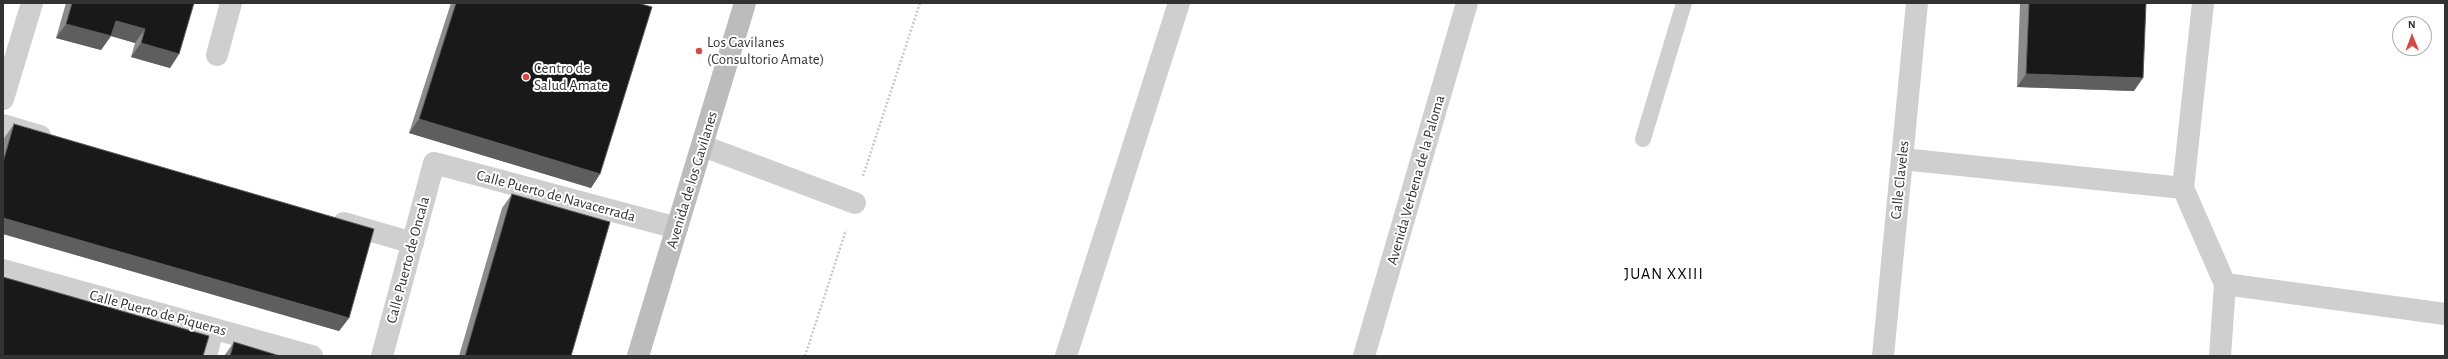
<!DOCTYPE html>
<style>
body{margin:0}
#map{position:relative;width:2448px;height:359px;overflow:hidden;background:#fff;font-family:"Alegreya Sans",sans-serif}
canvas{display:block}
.frame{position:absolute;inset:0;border:4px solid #323232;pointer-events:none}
.north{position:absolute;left:2392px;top:16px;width:40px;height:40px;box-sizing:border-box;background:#fff;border:1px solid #adadad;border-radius:50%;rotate:359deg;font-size:11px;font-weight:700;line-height:16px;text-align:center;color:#323232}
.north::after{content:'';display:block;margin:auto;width:14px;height:18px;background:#d64a46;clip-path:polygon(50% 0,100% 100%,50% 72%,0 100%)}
</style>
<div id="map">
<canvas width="2448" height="359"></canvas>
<div class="frame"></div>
<div class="north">N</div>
</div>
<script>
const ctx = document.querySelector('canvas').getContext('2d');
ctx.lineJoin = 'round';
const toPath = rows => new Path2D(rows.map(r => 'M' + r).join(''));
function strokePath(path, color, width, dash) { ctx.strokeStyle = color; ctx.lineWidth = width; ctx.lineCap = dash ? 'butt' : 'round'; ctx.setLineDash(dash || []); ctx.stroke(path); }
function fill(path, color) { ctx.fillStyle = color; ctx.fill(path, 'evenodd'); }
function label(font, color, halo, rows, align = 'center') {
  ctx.font = font + ' "Alegreya Sans",sans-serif'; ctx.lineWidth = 4; ctx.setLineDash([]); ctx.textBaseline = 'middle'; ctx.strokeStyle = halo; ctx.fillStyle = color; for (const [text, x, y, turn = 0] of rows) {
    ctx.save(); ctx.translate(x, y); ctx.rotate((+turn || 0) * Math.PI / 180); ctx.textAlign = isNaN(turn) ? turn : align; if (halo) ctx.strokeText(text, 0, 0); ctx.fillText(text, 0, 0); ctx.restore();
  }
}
strokePath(toPath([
 [863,176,920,3],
 [805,356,846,230]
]), '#c9c9c9', 2.5, [2, 2]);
strokePath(toPath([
 [1643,139,1684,3]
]), '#cfcfcf', 16);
strokePath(toPath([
 [2203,3,2183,188,2225,284,2445,314],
 [217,55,231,3],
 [3,99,32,3],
 [3,125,40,136],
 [703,146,855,203],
 [1902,159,2183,188],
 [344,223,413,243],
 [3,270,312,356],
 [206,356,213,329],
 [382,356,434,163,677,228],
 [1066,356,1179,3],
 [1364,356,1467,3],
 [1883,356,1917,3],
 [2220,356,2225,284]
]), '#cfcfcf', 22);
strokePath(toPath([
 [638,356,745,3]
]), '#bcbcbc', 22);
fill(toPath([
 [66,3,194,3,179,54,170,68,131,57,135,43,111,36,101,50,56,38],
 [451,3,638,3,600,174,591,188,409,133],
 [2020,3,2146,3,2134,91,2017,87],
 [14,124,349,318,339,331,3,234,3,142,4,138],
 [512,194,571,356,459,356,502,208],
 [234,342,280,356,224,356]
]), '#8c8c8c');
fill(toPath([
 [116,21,145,29,135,43,111,36,101,50,56,38,66,24],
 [141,43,179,54,170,68,131,57],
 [2026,74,2143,78,2134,91,2017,87],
 [419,119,600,174,591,188,409,133],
 [3,218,349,318,339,331,3,234]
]), '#5e5e5e');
const building = toPath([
 [72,3,194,3,179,54,141,43,145,29,116,21,111,36,66,24,72,3],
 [456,3,638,3,652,7,600,174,419,119,456,3],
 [2029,3,2146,3,2143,78,2026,74,2029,3],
 [14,124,374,229,349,318,3,218,3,162,14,124],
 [512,194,610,222,571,356,465,356,512,194],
 [3,277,209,336,203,356,3,356,3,277],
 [234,342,280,356,230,356,234,342]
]);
fill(building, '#191919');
strokePath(building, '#5e5e5e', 1);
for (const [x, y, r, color] of [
 [699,51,4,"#d64a46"],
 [526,77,4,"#d64a46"]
]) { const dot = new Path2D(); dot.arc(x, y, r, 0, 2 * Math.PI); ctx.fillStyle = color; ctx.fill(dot); strokePath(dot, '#fff', 1.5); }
label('15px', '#323232', '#fff', [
 ["Los Gavilanes",707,42],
 ["(Consultorio Amate)",707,59],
 ["Centro de",534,68],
 ["Salud Amate",534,85]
], 'left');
label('15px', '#323232', '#fff', [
 ["Avenida de los Gavilanes",692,180,-73],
 ["Avenida Verbena de la Paloma",1416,180,-74],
 ["Calle Claveles",1900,180,-84],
 ["Calle Puerto de Navacerrada",556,196,15],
 ["Calle Puerto de Oncala",408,260,-75],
 ["Calle Puerto de Piqueras",158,313,15]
]);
ctx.letterSpacing = '1px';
label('16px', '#000', '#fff', [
 ["JUAN XXIII",1664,274]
]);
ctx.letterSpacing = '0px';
</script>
